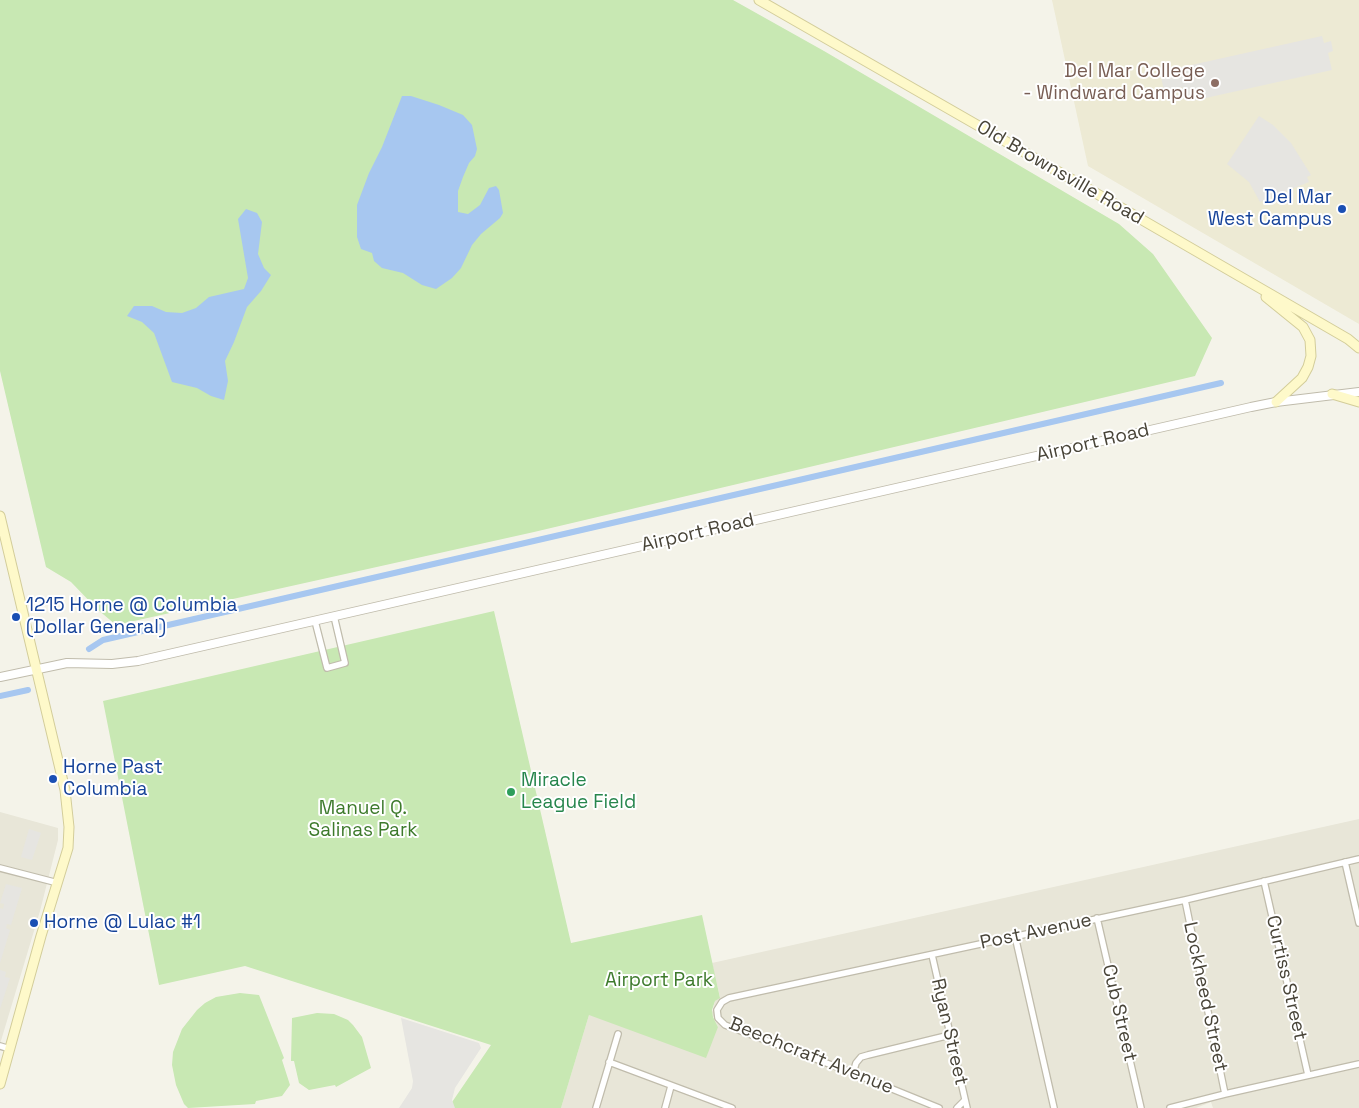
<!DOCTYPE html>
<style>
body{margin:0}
canvas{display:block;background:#f4f3e9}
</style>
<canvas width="1359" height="1108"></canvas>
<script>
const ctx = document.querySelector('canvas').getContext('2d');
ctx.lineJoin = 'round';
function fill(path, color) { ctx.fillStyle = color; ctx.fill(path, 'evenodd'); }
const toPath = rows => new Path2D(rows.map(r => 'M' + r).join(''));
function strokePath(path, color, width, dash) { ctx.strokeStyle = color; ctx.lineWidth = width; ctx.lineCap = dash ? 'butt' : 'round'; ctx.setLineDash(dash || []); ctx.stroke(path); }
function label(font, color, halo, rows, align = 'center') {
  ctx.font = font + ' "Space Grotesk",sans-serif'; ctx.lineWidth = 4; ctx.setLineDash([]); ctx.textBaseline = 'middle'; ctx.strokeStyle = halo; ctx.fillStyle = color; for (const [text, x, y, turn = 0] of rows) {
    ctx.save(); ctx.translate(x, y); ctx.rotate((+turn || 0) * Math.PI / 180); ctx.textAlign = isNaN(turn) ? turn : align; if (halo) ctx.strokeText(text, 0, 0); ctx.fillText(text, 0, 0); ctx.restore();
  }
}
fill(toPath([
 [0,812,58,828,58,840,40,911,0,1044],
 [1359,819,1359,1108,1213,1108,1211,1102,1196,1108,561,1108,589,1015,718,1027,712,1013,715,1001,720,997,712,963]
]), '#e8e6d8');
fill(toPath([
 [1052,0,1359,0,1359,324,1088,166]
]), '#edead4');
fill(toPath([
 [0,0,733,0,824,51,1119,224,1153,254,1212,338,1195,376,534,532,116,625,97,609,71,582,46,567,0,371],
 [494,611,571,943,702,915,720,998,715,1001,712,1010,713,1017,718,1027,706,1058,589,1015,561,1108,448,1108,491,1045,245,966,159,985,103,701],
 [240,993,259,995,284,1058,282,1060,290,1085,282,1096,256,1101,255,1104,188,1108,184,1104,176,1085,172,1065,173,1052,182,1029,197,1010,205,1003,216,997],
 [317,1013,334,1014,348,1020,353,1025,362,1037,371,1068,336,1087,335,1085,309,1090,299,1083,294,1061,291,1061,292,1018]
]), '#c8e8b3');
fill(toPath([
 [1322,36,1324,43,1331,41,1333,51,1328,53,1332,70,1192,101,1190,97,1184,98,1182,87,1164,91,1160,72],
 [1259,116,1273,125,1291,143,1311,175,1307,177,1309,182,1260,202,1249,182,1227,164],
 [29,829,41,833,32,860,21,857],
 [6,884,22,888,11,925,7,924,6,928,10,930,0,963,0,908,3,909,4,904,0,903],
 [0,970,6,972,5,977,10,978,0,1009],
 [401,1018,479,1043,481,1048,455,1088,452,1100,455,1108,399,1108,412,1088,413,1081]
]), '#e6e5e1');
fill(toPath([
 [402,96,411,96,439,105,463,115,472,125,477,149,475,156,469,163,463,177,458,191,458,212,468,214,480,205,489,188,496,186,499,190,503,213,500,218,481,234,472,245,461,268,452,278,436,289,422,285,403,273,382,268,374,261,372,253,361,249,357,237,357,205,369,173,382,147],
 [246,209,257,213,262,222,258,254,264,268,271,275,261,291,247,307,234,342,225,361,228,381,224,400,211,396,197,388,172,382,154,333,142,322,127,316,134,306,152,306,166,312,182,313,196,308,209,297,244,289,248,278,238,219]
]), '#a7c7f0');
strokePath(toPath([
 [89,649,103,640,1221,383],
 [0,696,28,690]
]), '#a7c7f0', 6);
const minor = toPath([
 [315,621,327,668,345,663,334,616],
 [1345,862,1359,923],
 [0,868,58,883],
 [1264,881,1308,1075],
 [1185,900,1225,1094],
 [1097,918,1141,1108],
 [1015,936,1054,1108],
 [932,955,967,1108],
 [0,1046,10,1049],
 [609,1062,732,1108],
 [853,1073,856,1063,861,1057,868,1055,950,1035],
 [596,1108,618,1034],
 [665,1108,671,1086],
 [939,1108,853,1073,725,1025,718,1018,717,1010,722,1002,729,998,1185,900,1359,859],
 [957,1108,965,1100],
 [1170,1108,1225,1094,1359,1064]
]);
const tertiary = toPath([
 [0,677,67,663,112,664,138,661,1251,407,1276,402,1359,392]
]);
const secondary = toPath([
 [759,0,1113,203,1348,339,1359,348],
 [1266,297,1303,327,1310,340,1311,356,1308,367,1302,378,1276,402],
 [1332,394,1359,402],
 [0,516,65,790,69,827,68,848,41,936,0,1084]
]);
strokePath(minor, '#c0bcac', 8);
strokePath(tertiary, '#c0bcac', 10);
strokePath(secondary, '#d3cd9a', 11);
strokePath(minor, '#fff', 5.5);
strokePath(tertiary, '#fff', 8);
strokePath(secondary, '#fef9ca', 9);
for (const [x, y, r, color] of [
 [1215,83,5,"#8d6e63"],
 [1342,209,5,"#1a4fb4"],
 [16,617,5,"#1a4fb4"],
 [53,779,5,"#1a4fb4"],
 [511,792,5,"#2e9e5b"],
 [34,923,5,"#1a4fb4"]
]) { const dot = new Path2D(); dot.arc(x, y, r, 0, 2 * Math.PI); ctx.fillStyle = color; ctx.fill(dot); strokePath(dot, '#fff', 2); }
label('19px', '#785e54', '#fff', [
 ["Del Mar College",1205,72],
 ["- Windward Campus",1205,94]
], 'right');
label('19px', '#484438', '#fff', [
 ["Old Brownsville Road",1060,173,30],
 ["Airport Road",1093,443,-13],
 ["Airport Road",698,533,-13],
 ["Post Avenue",1036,932,-12],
 ["Curtiss Street",1286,978,77],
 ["Lockheed Street",1205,997,78],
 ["Cub Street",1119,1013,77],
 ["Ryan Street",949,1032,77],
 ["Beechcraft Avenue",811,1056,22]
]);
label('19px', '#164399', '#fff', [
 ["Del Mar",1332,198,"right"],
 ["West Campus",1332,220,"right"],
 ["1215 Horne @ Columbia",26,606],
 ["(Dollar General)",26,628],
 ["Horne Past",63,768],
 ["Columbia",63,790],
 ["Horne @ Lulac #1",44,923]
], 'left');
label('19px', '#27864d', '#fff', [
 ["Miracle",521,781],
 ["League Field",521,803]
], 'left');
label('19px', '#3d7a2b', '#fff', [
 ["Manuel Q.",363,809],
 ["Salinas Park",363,831],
 ["Airport Park",659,981]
]);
</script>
